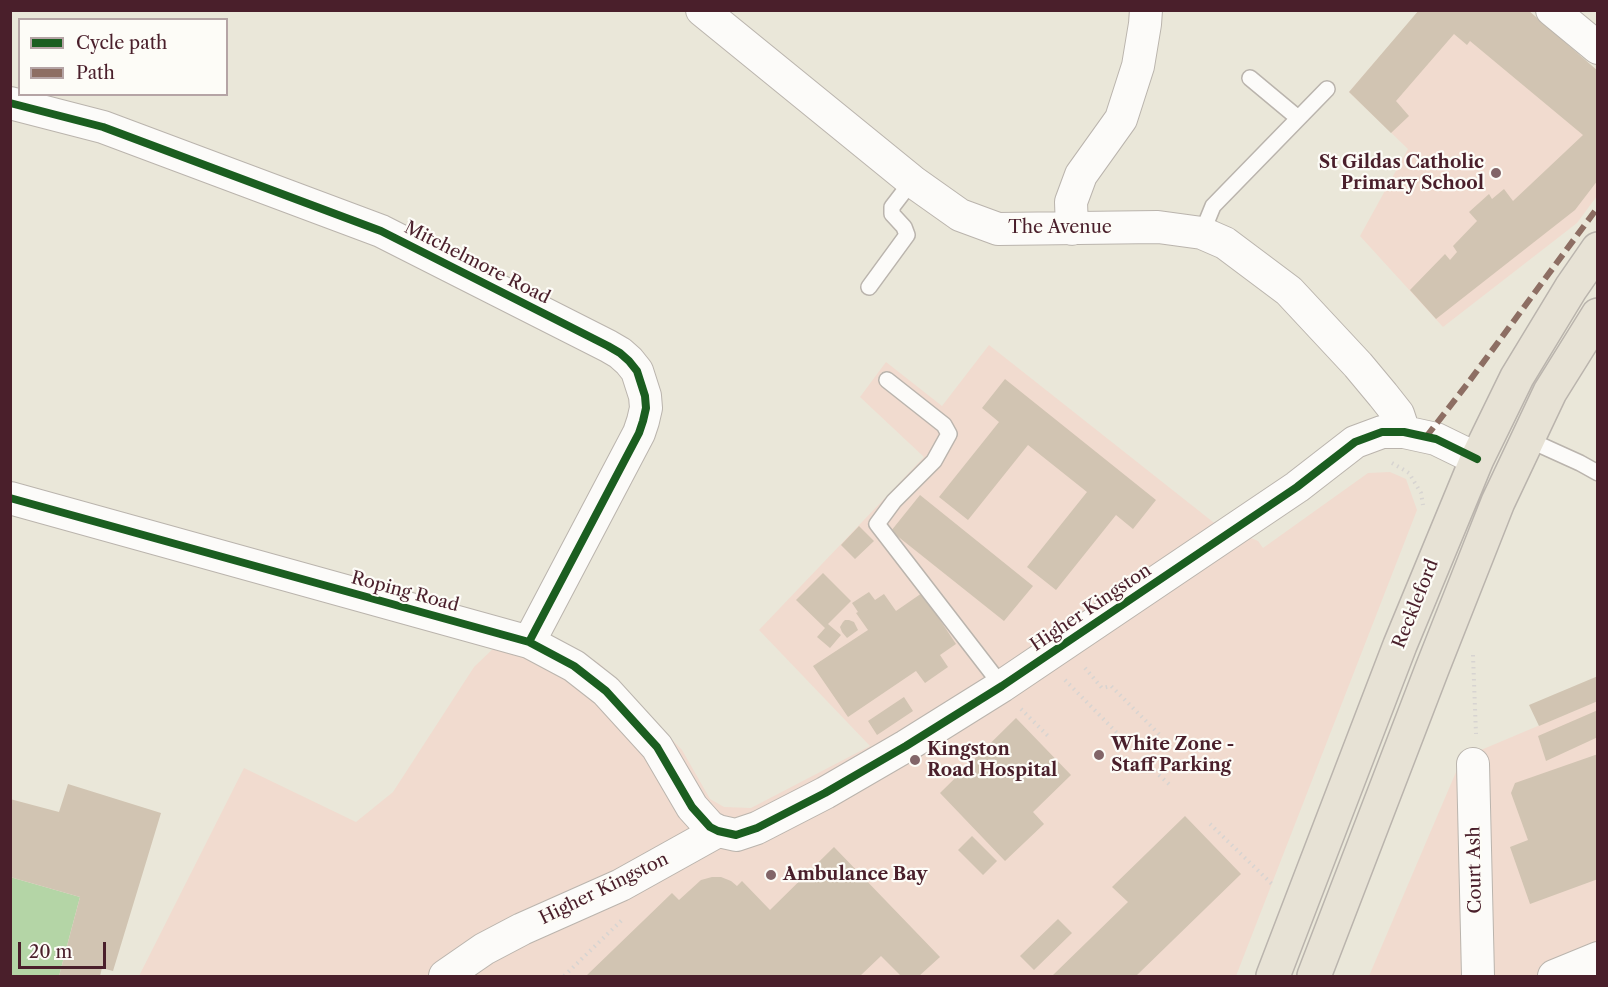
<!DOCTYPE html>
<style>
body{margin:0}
#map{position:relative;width:1608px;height:987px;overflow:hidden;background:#eae7d9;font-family:"Libre Caslon Text",serif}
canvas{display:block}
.frame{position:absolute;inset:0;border:12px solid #4a1f2b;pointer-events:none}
.legend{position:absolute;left:18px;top:18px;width:210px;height:78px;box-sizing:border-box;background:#fdfcf7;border:2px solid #b5a4a5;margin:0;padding:8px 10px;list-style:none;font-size:18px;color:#4a1f2b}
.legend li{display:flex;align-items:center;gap:12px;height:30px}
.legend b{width:30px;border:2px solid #b5a4a5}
.scale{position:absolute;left:18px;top:942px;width:88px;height:27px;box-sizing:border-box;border:3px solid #4a1f2b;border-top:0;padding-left:8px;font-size:18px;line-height:21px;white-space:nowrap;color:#4a1f2b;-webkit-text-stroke:4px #fdfcf7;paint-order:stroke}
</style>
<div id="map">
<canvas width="1608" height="987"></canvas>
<div class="frame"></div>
<ul class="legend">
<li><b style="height:8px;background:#1b5e20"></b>Cycle path</li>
<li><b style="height:8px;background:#8d6e63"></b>Path</li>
</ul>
<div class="scale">20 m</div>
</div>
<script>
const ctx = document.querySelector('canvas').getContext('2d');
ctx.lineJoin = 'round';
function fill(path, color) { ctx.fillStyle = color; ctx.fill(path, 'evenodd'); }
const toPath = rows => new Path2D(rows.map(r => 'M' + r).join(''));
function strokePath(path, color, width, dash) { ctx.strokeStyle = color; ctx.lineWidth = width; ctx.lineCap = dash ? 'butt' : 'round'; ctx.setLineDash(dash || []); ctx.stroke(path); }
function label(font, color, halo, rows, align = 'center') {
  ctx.font = font + ' "Libre Caslon Text",serif'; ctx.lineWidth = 4.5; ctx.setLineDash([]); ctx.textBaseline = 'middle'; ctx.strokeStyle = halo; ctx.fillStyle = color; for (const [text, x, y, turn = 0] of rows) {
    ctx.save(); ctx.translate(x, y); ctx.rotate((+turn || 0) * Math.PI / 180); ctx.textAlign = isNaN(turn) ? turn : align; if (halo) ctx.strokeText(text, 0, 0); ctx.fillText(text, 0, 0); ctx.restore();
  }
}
fill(toPath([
 [1419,11,1597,71,1597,196,1577,223,1443,327,1360,236,1408,149,1349,92],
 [989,345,1213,522,1258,541,1263,548,1368,473,1390,472,1406,479,1417,510,1236,976,139,976,244,768,356,822,393,792,474,667,522,621,599,663,682,750,710,799,724,807,751,808,870,746,759,630,924,457,860,397,886,362,942,406],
 [1597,701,1597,976,1369,976,1462,758]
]), '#f1dbcf');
fill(toPath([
 [10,877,80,897,59,976,11,976]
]), '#b4d5a6');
fill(toPath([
 [1419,10,1528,10,1598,71,1598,84,1596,86,1598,88,1598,180,1575,210,1436,319,1410,290,1445,254,1450,260,1457,252,1453,246,1477,221,1469,212,1489,194,1492,199,1504,189,1513,201,1583,135,1470,41,1467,45,1454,34,1396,101,1409,116,1391,133,1349,92],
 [1005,379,1156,500,1133,529,1116,515,1056,590,1027,567,1087,492,1028,445,968,520,939,497,999,422,982,408],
 [920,495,1033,586,1004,621,891,531],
 [859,526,874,541,855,559,841,545],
 [823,573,851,601,828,624,841,635,830,648,817,637,825,628,796,600],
 [869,592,875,600,884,594,896,611,922,593,956,644,940,655,948,667,925,683,916,671,848,717,813,666,868,630,856,613,858,612,852,603],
 [845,620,849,620,854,622,858,630,847,638,842,632,840,627,843,622],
 [1598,676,1598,701,1539,726,1529,705],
 [904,697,913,711,877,735,868,721],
 [1598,710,1598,737,1546,761,1538,736],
 [1016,718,1071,775,1033,812,1044,824,1005,861,940,793],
 [1598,754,1598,879,1530,904,1510,847,1528,840,1511,793,1515,783],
 [68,784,161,813,113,971,102,968,100,976,59,976,80,897,10,877,10,799,59,812],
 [1185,816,1241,874,1136,976,1052,976,1128,902,1112,887],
 [972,836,997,861,983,875,958,850],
 [834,847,940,957,919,976,901,976,881,956,860,976,586,976,672,893,679,900,701,880,712,877,721,877,731,881,737,886,742,881,770,910],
 [1058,919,1072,933,1034,970,1020,956]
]), '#d1c4b2');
const lane = toPath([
 [1250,78,1298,118],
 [1202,233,1213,206,1327,89],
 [869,287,907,235,904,227,892,214,892,207,912,181],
 [887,380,944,425,949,434,934,461,894,501,877,524,1002,686],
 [1527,439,1580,463,1598,473]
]);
const street = toPath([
 [702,10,912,181,960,215,998,229,1158,227,1202,233,1225,243,1289,291,1358,365,1383,395,1398,414,1404,432],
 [1552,10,1598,48],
 [10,103,103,127,381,231,608,346,620,353,629,361,637,371,645,396,646,408,643,421,639,433,529,642],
 [1072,229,1071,202,1081,175,1121,119,1138,66,1145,24,1146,10],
 [10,498,529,642,574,666,606,691,657,747,692,807,710,827,718,831,736,835,757,828,825,793,906,746,1002,686,1297,487,1355,442,1382,432,1404,432,1436,439,1477,459],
 [1473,764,1478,976],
 [445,976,484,949,522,929,621,885,718,831],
 [1554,976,1598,958]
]);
const primary = toPath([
 [1273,976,1400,645,1477,459,1517,377,1571,288,1598,249],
 [1314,976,1432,669,1498,502,1550,392,1598,315]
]);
strokePath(lane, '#bab4ad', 18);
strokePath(street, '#bab4ad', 34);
strokePath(primary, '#bab4ad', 36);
strokePath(toPath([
 [1392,463,1409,473,1421,493,1423,505],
 [1473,655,1476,734],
 [1085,668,1102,688,1111,686,1162,737],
 [1065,680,1126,742],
 [1021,709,1048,736],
 [1150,767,1171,786],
 [1210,824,1274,886],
 [564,976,622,920]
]), '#d7d4d1', 4, [1.5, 4.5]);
strokePath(lane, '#fcfbf9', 15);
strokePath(street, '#fcfbf9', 32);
strokePath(primary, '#e7e2d5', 33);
strokePath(toPath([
 [1426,437,1468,383,1598,207]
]), '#8d6e63', 6, [12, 6]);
strokePath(toPath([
 [10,103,103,127,381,231,608,346,620,353,629,361,637,371,645,396,646,408,643,421,639,433,529,642],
 [10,498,529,642,574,666,606,691,657,747,692,807,710,827,718,831,736,835,757,828,825,793,906,746,1002,686,1297,487,1355,442,1382,432,1404,432,1436,439,1477,459]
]), '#1b5e20', 8);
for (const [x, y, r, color] of [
 [1496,173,6,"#826568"],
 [1099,755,6,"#826568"],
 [915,760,6,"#826568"],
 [771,875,6,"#826568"]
]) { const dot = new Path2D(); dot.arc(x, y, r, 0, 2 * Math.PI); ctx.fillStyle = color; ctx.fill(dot); strokePath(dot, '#fdfcf7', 2); }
label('bold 18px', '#4a1f2b', '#fdfcf7', [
 ["St Gildas Catholic",1484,163,"right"],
 ["Primary School",1484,184,"right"],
 ["White Zone -",1111,745],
 ["Staff Parking",1111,766],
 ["Kingston",927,750],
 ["Road Hospital",927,771],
 ["Ambulance Bay",783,875]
], 'left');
label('18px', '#4a1f2b', '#fdfcf7', [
 ["The Avenue",1060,228],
 ["Mitchelmore Road",477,263,27],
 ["Roping Road",405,592,15],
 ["Reckleford",1416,604,-68],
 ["Higher Kingston",1091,608,-34],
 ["Court Ash",1475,870,-91],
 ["Higher Kingston",604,889,-26]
]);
</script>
